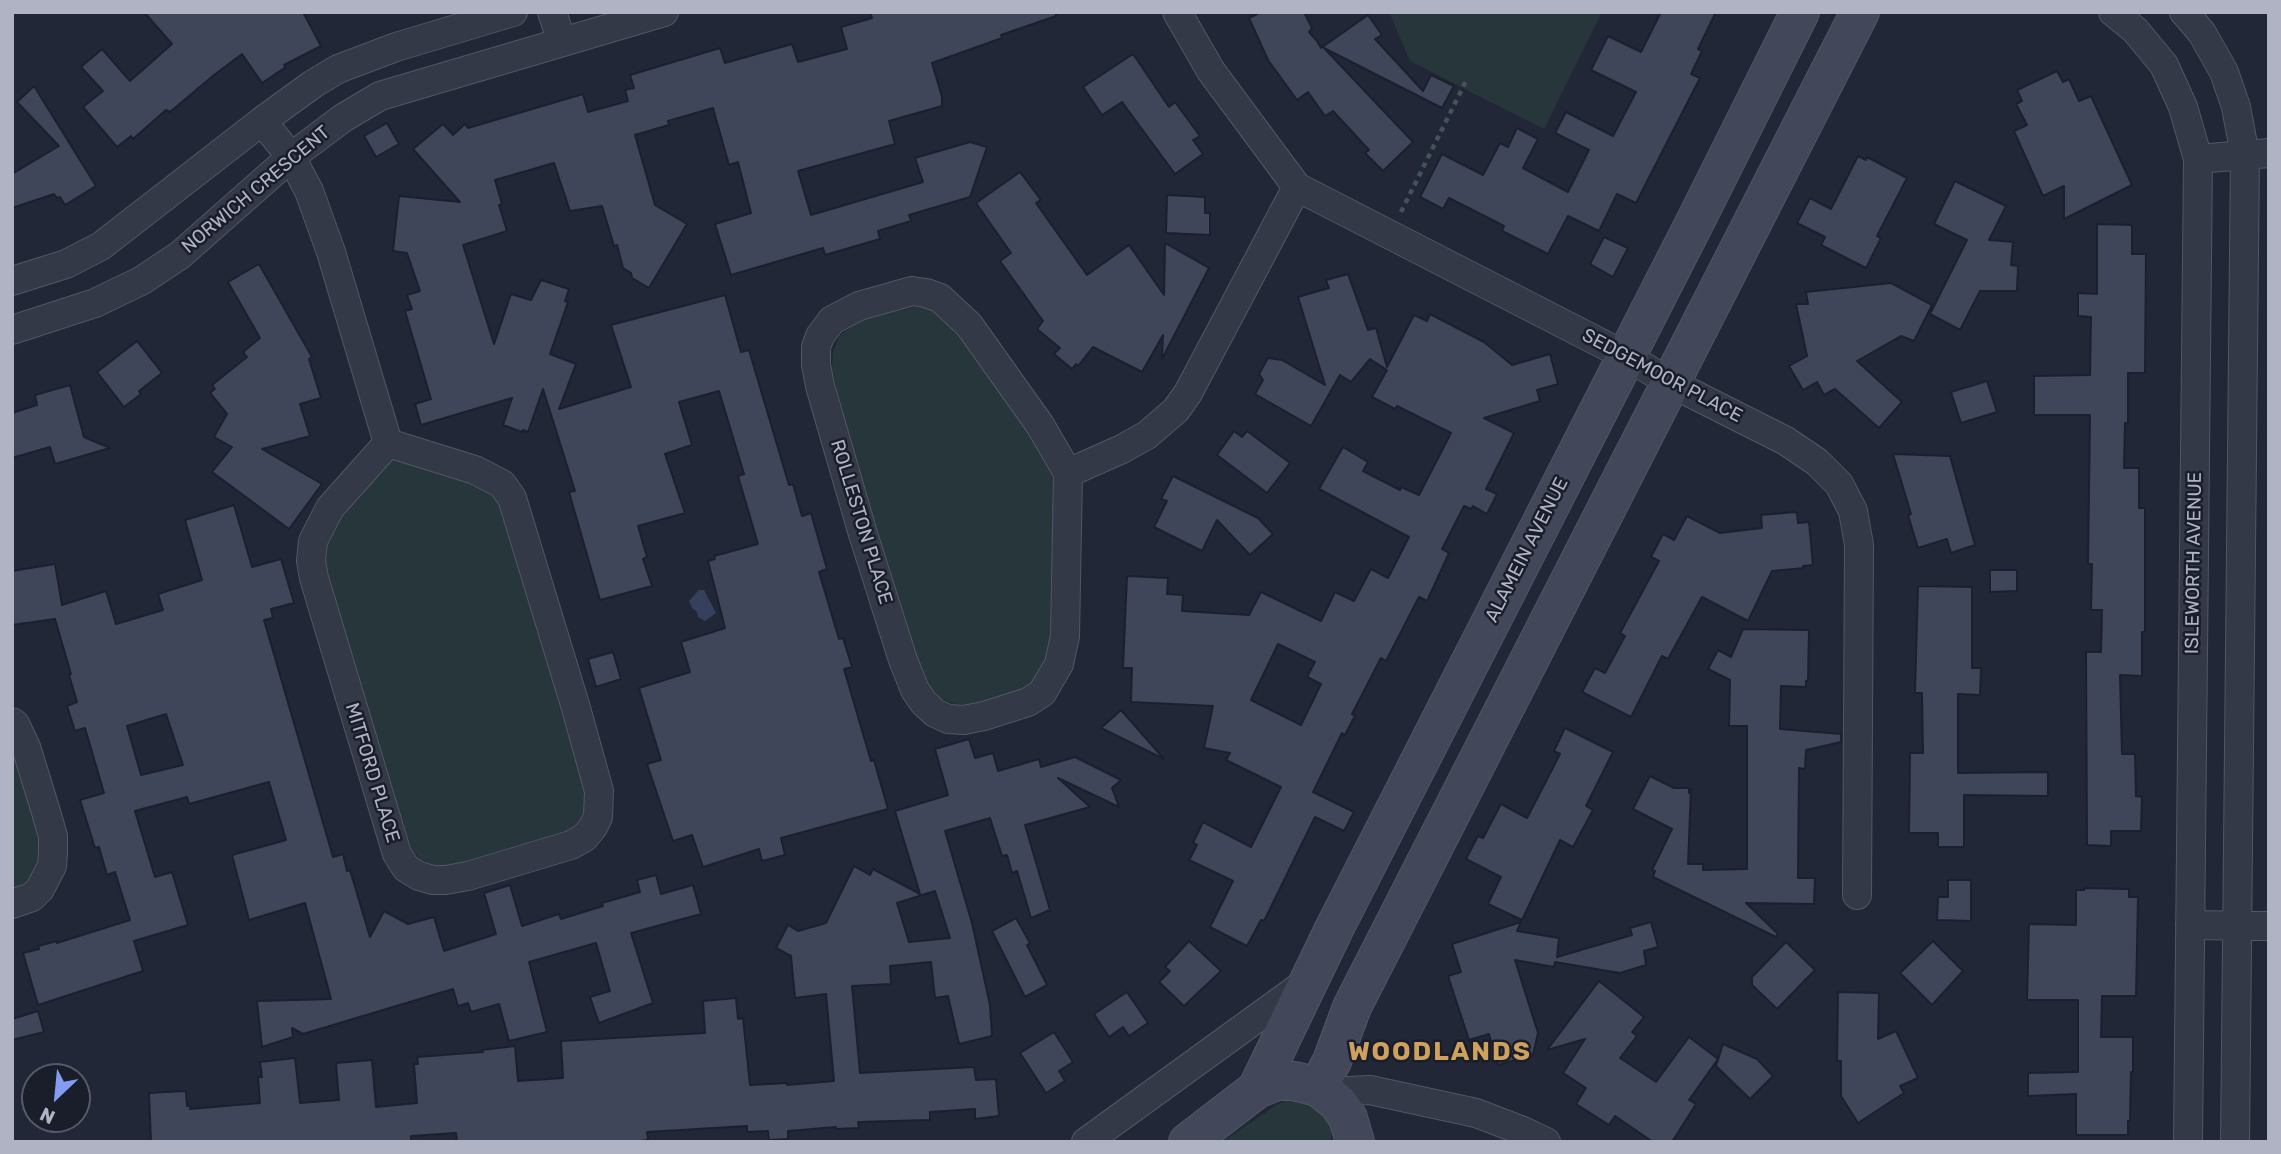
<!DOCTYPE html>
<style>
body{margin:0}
#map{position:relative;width:2281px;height:1154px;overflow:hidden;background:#212736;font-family:Rubik,sans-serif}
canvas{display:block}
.frame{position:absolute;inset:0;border:14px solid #afb3c4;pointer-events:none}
.north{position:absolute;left:21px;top:1063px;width:70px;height:70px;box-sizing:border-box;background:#1a1e2b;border:2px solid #565a68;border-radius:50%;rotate:206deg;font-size:19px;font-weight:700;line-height:28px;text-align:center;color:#afb3c4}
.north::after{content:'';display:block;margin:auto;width:24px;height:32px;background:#849df3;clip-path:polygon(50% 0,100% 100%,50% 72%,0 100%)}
</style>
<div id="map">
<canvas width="2281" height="1154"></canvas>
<div class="frame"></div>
<div class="north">N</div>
</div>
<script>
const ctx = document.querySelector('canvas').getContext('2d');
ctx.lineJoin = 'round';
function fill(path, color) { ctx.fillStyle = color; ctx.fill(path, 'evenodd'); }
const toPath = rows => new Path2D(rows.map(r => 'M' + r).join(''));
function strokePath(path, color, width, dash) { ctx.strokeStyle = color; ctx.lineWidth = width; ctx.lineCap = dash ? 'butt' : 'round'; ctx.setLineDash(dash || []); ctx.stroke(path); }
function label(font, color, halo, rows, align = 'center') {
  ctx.font = font + ' Rubik,sans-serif'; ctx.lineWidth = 5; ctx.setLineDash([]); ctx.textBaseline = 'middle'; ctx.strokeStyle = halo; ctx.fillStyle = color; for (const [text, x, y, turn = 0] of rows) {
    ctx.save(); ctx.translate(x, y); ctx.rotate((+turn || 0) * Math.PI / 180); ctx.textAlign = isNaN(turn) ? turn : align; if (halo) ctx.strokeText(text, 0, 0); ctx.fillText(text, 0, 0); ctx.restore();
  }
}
fill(toPath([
 [1389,12,1602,12,1544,129,1410,61],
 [915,307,938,308,949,314,1056,471,1052,651,1031,686,983,703,957,705,942,699,931,691,920,675,857,465,832,371,833,352,839,337,852,324,869,317],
 [397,458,457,472,505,503,589,806,577,826,567,834,447,870,422,860,409,848,322,563,322,539,384,462],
 [12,739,47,848,38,875,12,895],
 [1290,1100,1304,1101,1317,1108,1326,1117,1331,1130,1331,1142,1222,1142,1278,1104]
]), '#26363b');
fill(toPath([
 [699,590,704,590,706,594,716,613,705,621,698,617,697,612,692,608,689,601]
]), '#35405d');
const building = toPath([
 [144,12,303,12,321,46,284,65,286,67,262,83,242,54,214,75,170,112,166,110,133,139,131,136,117,147,83,107,103,91,81,67,102,49,130,81,172,44,144,12],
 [870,12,1056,12,1056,16,1001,35,1002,38,932,63,942,97,942,106,889,121,895,144,798,171,811,215,923,182,915,158,970,142,987,147,970,197,909,215,911,221,878,231,880,239,825,255,823,248,731,275,715,224,751,213,738,162,729,165,713,108,668,121,669,125,635,135,655,205,687,224,649,288,632,278,631,273,623,268,617,245,614,246,602,206,570,211,554,163,495,180,502,204,499,205,507,231,463,245,494,344,511,294,531,300,541,280,569,289,565,301,568,302,550,354,576,364,559,409,631,387,611,325,725,295,741,352,749,350,789,485,793,484,802,516,811,513,827,569,819,572,839,639,843,638,852,667,844,669,871,761,874,760,888,809,781,838,785,855,762,861,759,849,703,867,692,835,673,841,647,764,661,760,639,688,690,672,681,642,725,628,708,561,715,559,714,556,758,544,738,476,744,474,719,391,679,402,692,445,665,454,685,513,638,526,647,557,643,559,652,586,600,600,569,492,575,491,543,389,528,432,523,430,522,432,503,425,512,398,421,425,415,404,431,399,405,311,412,309,407,295,420,291,407,253,393,251,399,196,460,202,413,149,443,124,453,135,465,124,468,128,583,94,588,112,628,101,625,90,634,88,630,75,720,48,725,63,792,44,798,62,847,49,841,27,872,18,870,12],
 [1261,12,1304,12,1312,28,1309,32,1317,41,1321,48,1368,15,1382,35,1375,39,1423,91,1431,75,1454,86,1442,108,1324,48,1413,142,1383,171,1365,153,1369,150,1333,111,1325,116,1308,92,1297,100,1268,60,1249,18,1261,12],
 [1661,12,1716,12,1698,49,1702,51,1691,74,1700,78,1636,203,1617,194,1599,231,1568,216,1548,254,1502,231,1504,226,1449,198,1443,209,1420,197,1442,154,1483,175,1500,143,1508,147,1517,128,1538,139,1523,168,1568,192,1589,150,1555,133,1566,112,1613,136,1636,92,1591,70,1608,36,1641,52,1661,12],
 [1133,54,1169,107,1175,102,1200,136,1193,140,1203,154,1175,174,1122,102,1102,115,1083,87,1133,54],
 [2057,71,2063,82,2069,79,2079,101,2091,96,2132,185,2064,219,2064,186,2043,196,2014,131,2027,125,2016,104,2022,101,2017,90,2057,71],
 [34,86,96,186,65,205,60,197,57,198,54,194,12,208,12,174,59,146,17,102,34,86],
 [387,123,399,144,376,157,364,136,387,123],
 [1858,156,1866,160,1867,157,1907,178,1877,236,1881,238,1866,268,1821,245,1825,237,1797,223,1810,198,1831,209,1858,156],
 [1020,172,1041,200,1036,203,1087,275,1129,245,1164,295,1165,243,1209,268,1162,359,1163,335,1142,372,1093,347,1078,366,1076,364,1072,369,1054,354,1060,348,1037,329,1043,321,1000,261,1011,253,976,203,1020,172],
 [1955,181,2006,206,1989,240,2013,242,2011,265,2018,266,2017,291,1980,291,1960,330,1930,314,1967,240,1934,224,1955,181],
 [1167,195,1205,197,1205,213,1210,213,1210,235,1166,233,1167,195],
 [2097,224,2132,225,2132,254,2146,254,2145,373,2128,373,2128,423,2125,423,2124,468,2139,468,2139,508,2145,508,2145,632,2142,632,2142,676,2120,675,2122,754,2135,754,2136,796,2142,797,2141,831,2111,831,2111,846,2087,845,2086,652,2101,652,2102,610,2091,610,2092,564,2088,564,2090,415,2034,415,2034,376,2090,375,2091,317,2078,316,2078,293,2097,294,2097,224],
 [1604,237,1628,248,1613,277,1590,264,1604,237],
 [259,264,312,357,309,359,321,398,300,404,310,436,262,449,322,484,289,529,212,472,232,447,214,437,227,414,210,393,215,389,212,385,247,357,243,352,260,338,228,282,259,264],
 [1348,274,1368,330,1376,328,1387,367,1414,315,1427,321,1430,314,1484,342,1512,365,1550,354,1558,384,1537,390,1540,401,1484,418,1514,433,1486,489,1497,494,1487,514,1473,506,1471,509,1464,506,1442,549,1449,553,1427,601,1419,597,1386,661,1381,658,1352,714,1355,716,1345,735,1342,733,1313,792,1354,812,1344,831,1315,817,1264,921,1261,920,1247,946,1210,927,1233,881,1189,860,1197,845,1193,843,1203,822,1251,847,1281,787,1226,760,1230,753,1204,748,1213,706,1131,702,1132,668,1123,668,1127,576,1168,578,1167,594,1183,595,1182,611,1249,615,1261,592,1321,621,1335,592,1354,601,1371,569,1388,578,1409,537,1319,489,1343,447,1368,462,1363,471,1400,490,1401,487,1419,495,1451,433,1397,406,1395,409,1372,397,1387,370,1370,359,1351,382,1340,375,1311,426,1255,394,1263,380,1259,374,1268,358,1282,360,1325,385,1298,297,1329,288,1326,280,1348,274],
 [1278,644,1315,662,1307,677,1321,684,1301,725,1251,700,1278,644],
 [1891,283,1932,305,1914,341,1901,336,1857,361,1902,402,1879,428,1835,389,1824,395,1817,382,1803,390,1789,366,1807,356,1796,304,1808,304,1806,292,1891,283],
 [137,341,162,373,139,391,141,394,124,407,97,372,137,341],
 [1987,381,1997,412,1961,423,1951,392,1987,381],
 [70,385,84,437,110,448,55,464,50,447,12,458,12,413,37,405,35,395,70,385],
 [1234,431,1242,437,1247,431,1290,463,1267,493,1217,455,1234,431],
 [1893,454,1950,456,1975,545,1951,553,1947,539,1918,548,1908,515,1911,514,1893,454],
 [1173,476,1258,518,1273,534,1250,555,1217,520,1202,551,1154,527,1167,501,1161,499,1173,476],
 [234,505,252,567,281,559,294,603,271,609,273,618,264,620,333,857,343,854,347,871,350,870,370,937,384,911,408,924,434,917,444,951,496,934,484,893,510,885,522,926,559,914,561,919,603,906,602,903,640,892,637,880,656,875,661,894,693,885,701,914,631,933,653,1003,599,1023,590,997,610,991,596,943,529,962,547,1032,509,1041,499,1004,471,1012,468,1003,458,1006,453,989,303,1034,292,1028,293,1037,262,1047,257,1001,331,999,305,903,249,920,232,855,286,840,269,782,189,804,187,797,135,811,155,877,172,872,188,925,134,941,143,971,38,1005,23,953,39,949,38,946,57,941,57,943,130,920,115,872,107,875,99,847,95,848,80,800,104,793,85,728,75,731,67,706,77,702,69,675,71,674,55,619,12,625,12,571,55,564,62,605,106,591,116,624,163,610,158,594,202,580,185,520,234,505],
 [166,714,183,765,141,775,127,726,166,714],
 [1795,512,1797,513,1798,523,1809,522,1813,565,1803,566,1804,568,1772,571,1748,621,1702,597,1668,659,1662,656,1631,717,1582,692,1595,668,1605,673,1625,636,1620,633,1659,561,1651,557,1663,534,1674,540,1687,516,1720,533,1762,528,1761,515,1795,512],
 [1990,570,2017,570,2017,591,1990,592,1990,570],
 [1918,586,1972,587,1972,668,1981,668,1980,695,1958,694,1958,773,2048,772,2048,796,1964,795,1964,847,1938,847,1938,833,1909,833,1910,753,1923,753,1922,693,1915,693,1918,586],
 [1743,629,1809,630,1808,681,1806,681,1806,687,1781,686,1780,729,1841,734,1841,742,1806,750,1805,769,1799,768,1798,878,1815,878,1814,904,1746,903,1778,934,1776,937,1653,877,1655,871,1652,870,1672,829,1633,809,1650,776,1674,788,1689,788,1689,793,1691,789,1688,864,1703,864,1703,870,1747,869,1747,726,1729,726,1730,680,1708,669,1718,650,1731,657,1743,629],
 [613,652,621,679,596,687,588,659,613,652],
 [1121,710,1164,759,1101,728,1121,710],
 [1565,728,1613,752,1586,806,1593,810,1573,847,1560,840,1522,920,1488,904,1501,877,1466,859,1478,836,1483,838,1501,804,1527,818,1560,754,1554,751,1565,728],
 [969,739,975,758,993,753,998,771,1039,759,1041,767,1075,757,1121,780,1112,788,1119,807,1058,778,1090,807,1025,825,1050,910,1031,918,1017,871,1012,873,1007,855,1002,856,990,818,945,831,972,923,990,1005,992,1036,959,1044,948,996,935,998,931,962,890,966,891,984,852,986,860,1073,974,1067,976,1080,996,1079,999,1116,975,1119,975,1109,930,1112,930,1120,858,1122,859,1128,836,1129,836,1127,788,1131,788,1139,769,1140,768,1131,747,1132,747,1126,647,1132,648,1140,633,1142,457,1142,456,1133,411,1136,411,1142,151,1142,149,1093,186,1091,187,1106,190,1106,190,1109,260,1103,258,1077,262,1077,260,1062,295,1058,300,1103,339,1100,336,1063,372,1060,376,1107,417,1103,414,1064,418,1064,417,1057,483,1052,482,1050,515,1046,518,1081,563,1078,561,1041,705,1033,703,1001,736,998,738,1019,743,1018,750,1085,787,1083,787,1085,834,1081,826,994,795,998,791,956,776,948,788,925,798,931,826,923,854,866,870,875,873,869,920,894,895,811,948,795,935,749,969,739],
 [935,891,950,938,909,942,897,903,935,891],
 [1948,880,1971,880,1971,921,1937,920,1938,897,1948,897,1948,880],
 [2085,888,2129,889,2129,897,2138,897,2136,996,2102,996,2101,1037,2133,1037,2133,1072,2131,1072,2130,1121,2128,1121,2128,1135,2076,1135,2076,1094,2028,1096,2028,1073,2078,1072,2078,1000,2027,1000,2029,924,2076,925,2076,890,2084,890,2085,888],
 [1016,918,1030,943,1027,945,1047,985,1025,997,992,931,1016,918],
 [1521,922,1517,931,1559,938,1557,957,1632,935,1630,928,1651,922,1658,947,1644,951,1646,965,1620,973,1555,962,1554,967,1515,960,1538,1033,1533,1055,1498,1065,1489,1034,1469,1040,1448,976,1461,972,1452,944,1521,922],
 [1189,941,1221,971,1184,1006,1159,982,1170,971,1165,967,1189,941],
 [1933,941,1963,971,1932,1005,1900,973,1933,941],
 [1786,942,1815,970,1777,1009,1752,985,1752,977,1786,942],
 [1599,981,1644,1017,1632,1032,1637,1036,1620,1058,1656,1082,1689,1037,1718,1059,1689,1100,1696,1104,1672,1142,1653,1142,1615,1116,1609,1125,1576,1104,1586,1088,1563,1073,1585,1039,1547,1050,1599,981],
 [1127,992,1148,1023,1129,1036,1123,1027,1109,1037,1094,1014,1127,992],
 [1838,992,1879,993,1878,1039,1896,1031,1918,1078,1900,1086,1904,1093,1858,1123,1841,1096,1841,1061,1837,1061,1838,992],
 [38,1011,44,1032,12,1040,12,1019,38,1011],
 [1054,1032,1073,1062,1059,1071,1065,1081,1046,1093,1020,1053,1054,1032],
 [1723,1044,1757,1059,1773,1076,1750,1099,1716,1066,1723,1044]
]);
fill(building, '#3f4659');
strokePath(building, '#1c202e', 2);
const street = toPath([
 [552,12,562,42],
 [1177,12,1211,71,1297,187,1626,356,1671,383,1786,441,1817,462,1839,484,1853,511,1859,545,1857,895],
 [2113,12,2135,30,2164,65,2183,107,2198,159,2188,1142],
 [2184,12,2202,33,2224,72,2236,107,2245,155,2235,1142],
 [262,121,291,157,309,191,331,252,388,443],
 [2198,159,2269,153],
 [12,281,66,264,101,246,262,121,313,84,338,69,396,47,513,12],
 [912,291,926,293,940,298,969,325,1040,425,1068,473,1065,636,1059,664,1042,693,1028,702,984,716,964,720,948,719,935,713,924,703,915,690,903,660,863,534,820,386,816,365,816,347,820,336,832,320,859,306,912,291],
 [12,330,95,303,141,281,180,255,291,157,343,118,380,96,664,12],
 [388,443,475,470,502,484,512,498,576,708,599,791,598,817,593,827,585,837,571,845,468,876,446,880,433,880,419,876,406,868,397,854,314,578,311,561,313,541,330,508,388,443],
 [1068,473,1122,449,1147,435,1176,410,1188,393,1297,187],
 [12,722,15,724,26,747,46,812,53,836,53,853,52,866,40,889,32,897,12,904],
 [2190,925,2269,926],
 [1327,1092,1370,1090,1476,1113,1523,1131,1546,1142],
 [1086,1142,1308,981]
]);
const secondary = toPath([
 [1318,1087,1332,1061,1352,1007,1860,12],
 [1257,1089,1334,929,1698,216,1800,12],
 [1188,1142,1257,1089,1277,1081,1294,1081,1318,1087,1338,1103,1348,1118,1355,1142]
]);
strokePath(street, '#525665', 30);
strokePath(secondary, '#525665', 40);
strokePath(toPath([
 [1401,212,1466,81]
]), '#445359', 4.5, [5, 5]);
strokePath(street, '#343947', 28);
strokePath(secondary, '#42475a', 38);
label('19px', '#afb3c4', '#1a1e2b', [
 ["NORWICH CRESCENT",256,190,-40],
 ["SEDGEMOOR PLACE",1662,376,28],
 ["ROLLESTON PLACE",861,522,73],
 ["ALAMEIN AVENUE",1527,550,-63],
 ["ISLEWORTH AVENUE",2194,563,-89],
 ["MITFORD PLACE",372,773,73]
]);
ctx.letterSpacing = '2px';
label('bold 26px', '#cfa15f', '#1a1e2b', [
 ["WOODLANDS",1440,1052]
]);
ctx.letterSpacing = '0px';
</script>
